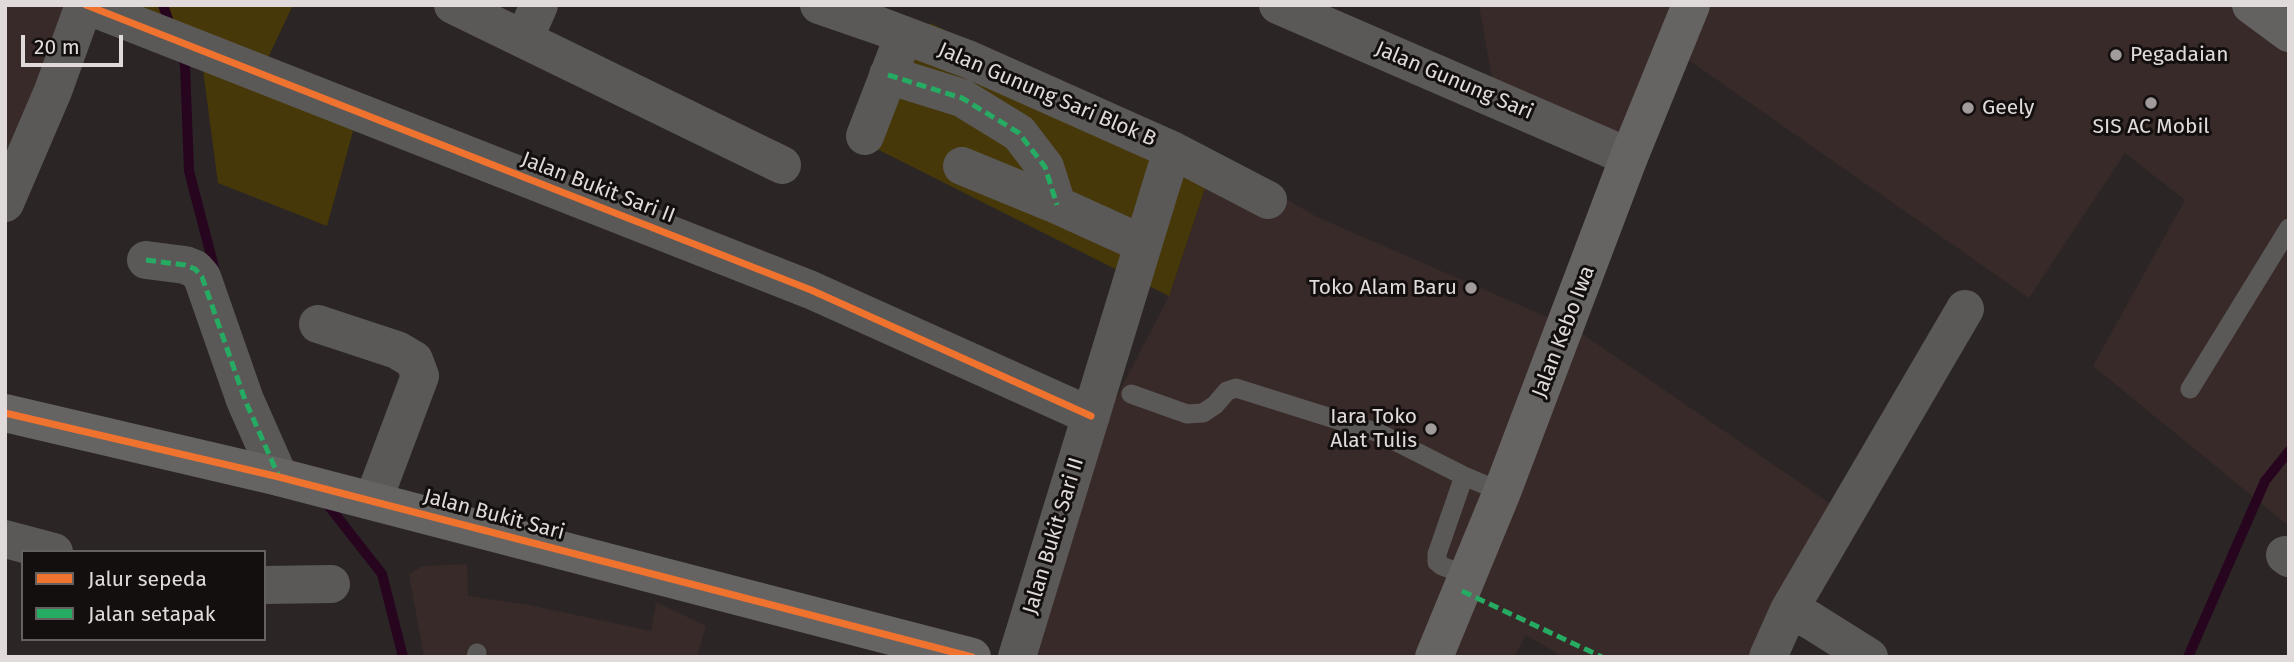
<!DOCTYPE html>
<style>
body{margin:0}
#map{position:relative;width:2294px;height:662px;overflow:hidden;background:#2b2625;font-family:"Fira Sans",sans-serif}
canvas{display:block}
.frame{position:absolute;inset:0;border:7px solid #e0dbda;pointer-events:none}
.legend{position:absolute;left:21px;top:550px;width:245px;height:91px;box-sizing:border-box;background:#130f0e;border:2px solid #656160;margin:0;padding:9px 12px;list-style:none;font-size:21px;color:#e0dbda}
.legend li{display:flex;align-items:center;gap:14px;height:35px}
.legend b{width:35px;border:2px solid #656160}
.scale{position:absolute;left:21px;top:35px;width:102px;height:32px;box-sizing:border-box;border:4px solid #e0dbda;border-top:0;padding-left:9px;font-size:21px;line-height:24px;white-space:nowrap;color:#e0dbda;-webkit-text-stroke:5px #130f0e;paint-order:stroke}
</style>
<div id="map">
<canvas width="2294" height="662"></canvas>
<div class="frame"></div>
<ul class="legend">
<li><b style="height:9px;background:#ef722f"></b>Jalur sepeda</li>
<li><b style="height:9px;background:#26ab63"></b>Jalan setapak</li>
</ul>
<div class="scale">20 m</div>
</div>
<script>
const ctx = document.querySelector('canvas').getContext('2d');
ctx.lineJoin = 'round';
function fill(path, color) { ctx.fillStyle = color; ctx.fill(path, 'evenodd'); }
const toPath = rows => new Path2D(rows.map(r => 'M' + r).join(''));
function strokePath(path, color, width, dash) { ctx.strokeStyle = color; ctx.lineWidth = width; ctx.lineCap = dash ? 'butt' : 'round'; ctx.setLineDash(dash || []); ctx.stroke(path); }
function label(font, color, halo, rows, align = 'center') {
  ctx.font = font + ' "Fira Sans",sans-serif'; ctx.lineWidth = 6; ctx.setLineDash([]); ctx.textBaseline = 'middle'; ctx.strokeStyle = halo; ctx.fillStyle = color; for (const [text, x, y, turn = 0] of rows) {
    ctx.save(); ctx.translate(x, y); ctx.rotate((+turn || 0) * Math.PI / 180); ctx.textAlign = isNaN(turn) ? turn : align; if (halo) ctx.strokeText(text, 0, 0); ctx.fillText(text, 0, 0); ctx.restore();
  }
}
fill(toPath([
 [5,5,86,5,38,160,5,146],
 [1479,5,2289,5,2289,526,2093,366,2185,200,2125,153,2029,298,1680,54,1640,166,1494,89],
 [1215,158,1317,217,1575,329,1850,517,1777,657,1563,657,1526,635,1514,657,1010,657,1047,531,1169,296],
 [467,564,468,596,529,605,651,631,656,602,706,626,697,657,424,657,409,575,422,566]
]), '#382a28');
fill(toPath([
 [107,5,293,5,265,64,362,98,327,226,218,183,200,47],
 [930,23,1215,158,1169,296,869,145]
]), '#463809');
strokePath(toPath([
 [163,5,171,28],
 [181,53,185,65,189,171,215,271],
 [324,500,382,574,403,657],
 [2188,657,2265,481,2289,451]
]), '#27051f', 10);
strokePath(toPath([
 [2190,389,2289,228],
 [1131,394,1187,414,1203,413,1215,405,1227,391,1236,388,1379,433,1464,476,1502,492],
 [1464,476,1437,554,1437,562,1442,566,1468,576],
 [476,657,477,653]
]), '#5b5958', 19);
strokePath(toPath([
 [86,5,811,290,1091,416],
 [453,5,782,165],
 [819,5,880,26,970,60,1172,150,1268,200],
 [1278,5,1629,157],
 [524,39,539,5],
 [888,75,962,98,1019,133,1045,167,1057,205],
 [865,136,897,53],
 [962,166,1057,205,1143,244],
 [5,203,53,91,84,5],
 [146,260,185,265,195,269,202,277,245,400,279,477],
 [318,324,397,350,414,360,420,376,373,501],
 [5,539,54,552],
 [2285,555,2289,558],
 [264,585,331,584],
 [1789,610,1810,620,1869,657],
 [1017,657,1172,150],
 [1768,657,1789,610,1965,309]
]), '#5b5958', 38);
strokePath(toPath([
 [5,413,279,477,972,657],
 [1434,657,1502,492,1629,157,1691,5]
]), '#666463', 38);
strokePath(toPath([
 [2251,5,2289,33]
]), '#646261', 38);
strokePath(toPath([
 [888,75,962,98,1019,133,1045,167,1057,205],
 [146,260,185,265,195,269,202,277,245,400,279,477],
 [1462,591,1602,657]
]), '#26ab63', 5, [10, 5]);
strokePath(toPath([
 [86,5,811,290,1091,416],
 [5,413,279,477,972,657]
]), '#ef722f', 7);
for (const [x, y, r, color] of [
 [2116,55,7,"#a19c9b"],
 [2151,103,7,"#a19c9b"],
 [1968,108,7,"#a19c9b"],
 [1471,288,7,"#a19c9b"],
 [1431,429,7,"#a19c9b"]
]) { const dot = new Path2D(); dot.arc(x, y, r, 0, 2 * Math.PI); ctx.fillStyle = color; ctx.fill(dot); strokePath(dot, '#130f0e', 2.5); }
label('21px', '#e0dbda', '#130f0e', [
 ["Pegadaian",2130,55],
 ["Geely",1982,108],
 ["SIS AC Mobil",2151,127,"center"],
 ["Toko Alam Baru",1457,288,"right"],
 ["Iara Toko",1417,417,"right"],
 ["Alat Tulis",1417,441,"right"]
], 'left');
label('21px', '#e0dbda', '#130f0e', [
 ["Jalan Gunung Sari",1454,81,23],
 ["Jalan Gunung Sari Blok B",1047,95,23],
 ["Jalan Bukit Sari II",598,188,21],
 ["Jalan Kebo Iwa",1564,332,-69],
 ["Jalan Bukit Sari",494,515,15],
 ["Jalan Bukit Sari II",1054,536,-73]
]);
</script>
